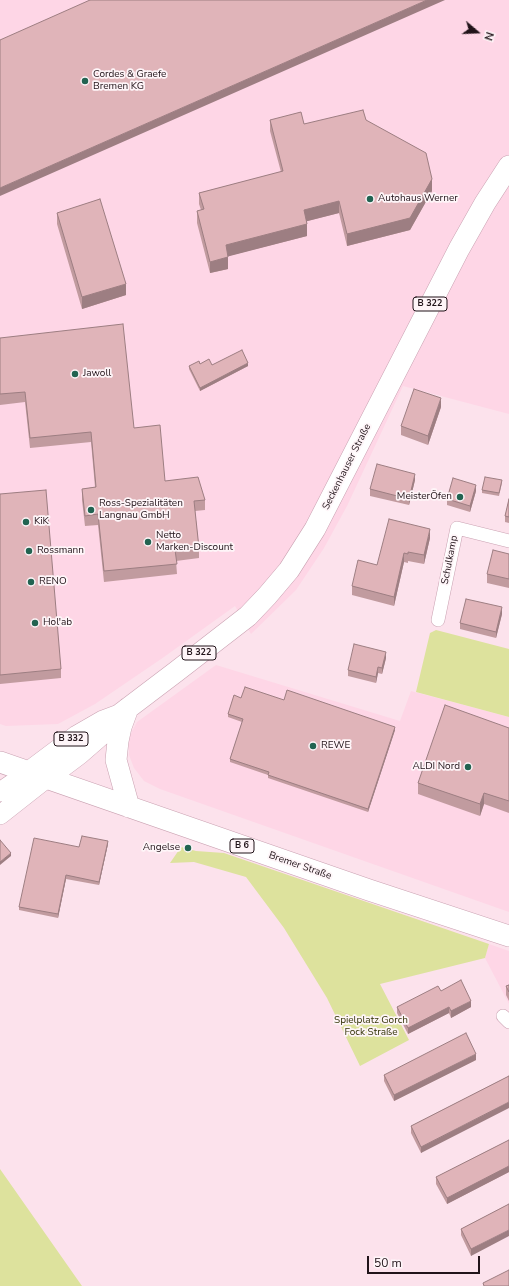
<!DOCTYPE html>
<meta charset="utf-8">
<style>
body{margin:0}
#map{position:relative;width:509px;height:1286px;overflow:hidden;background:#fce2ec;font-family:"Nunito Sans",sans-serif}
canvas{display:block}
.north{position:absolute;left:457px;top:12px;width:40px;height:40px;-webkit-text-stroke:3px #fef5f8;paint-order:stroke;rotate:109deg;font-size:11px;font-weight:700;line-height:16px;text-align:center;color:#211319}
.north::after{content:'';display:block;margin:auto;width:14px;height:18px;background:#211319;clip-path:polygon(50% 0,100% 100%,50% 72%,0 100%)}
.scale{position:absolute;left:367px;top:1256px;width:113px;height:18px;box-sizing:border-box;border:2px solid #211319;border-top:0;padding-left:5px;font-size:12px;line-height:14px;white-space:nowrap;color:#211319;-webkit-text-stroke:3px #fef5f8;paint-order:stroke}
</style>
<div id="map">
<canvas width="509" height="1286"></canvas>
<div class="north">N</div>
<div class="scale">50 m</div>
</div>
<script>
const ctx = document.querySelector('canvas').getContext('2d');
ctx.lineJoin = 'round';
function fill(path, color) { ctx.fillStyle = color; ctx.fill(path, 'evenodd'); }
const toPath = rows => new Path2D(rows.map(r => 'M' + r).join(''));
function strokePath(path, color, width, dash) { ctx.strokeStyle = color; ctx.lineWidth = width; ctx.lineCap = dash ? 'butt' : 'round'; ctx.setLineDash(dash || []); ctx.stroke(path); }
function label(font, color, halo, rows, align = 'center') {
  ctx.font = font + ' "Nunito Sans",sans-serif'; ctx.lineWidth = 3.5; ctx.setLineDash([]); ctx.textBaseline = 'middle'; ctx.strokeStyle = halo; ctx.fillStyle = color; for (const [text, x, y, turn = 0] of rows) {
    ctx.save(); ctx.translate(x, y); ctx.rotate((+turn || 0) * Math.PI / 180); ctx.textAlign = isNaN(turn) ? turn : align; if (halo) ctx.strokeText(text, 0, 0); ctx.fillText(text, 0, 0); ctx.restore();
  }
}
fill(toPath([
 [0,0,509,0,509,414,403,386,347,506,324,548,296,590,251,634,235,606,164,657,95,704,58,724,6,726,0,724],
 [216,665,400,721,411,691,509,717,509,912,160,789,144,781,134,768,129,755,129,737,137,722],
 [489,944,509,951,509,1004,485,958]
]), '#fed6e6');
fill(toPath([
 [436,630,509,649,509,717,416,692,430,633],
 [181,847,196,851,224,853,489,944,485,958,380,984,409,1040,360,1066,327,998,284,928,246,877,194,862,170,863],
 [0,1169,82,1286,0,1286]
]), '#dde29d');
const minor = toPath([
 [438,620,457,528,509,541],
 [503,1016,509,1022]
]);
const secondary = toPath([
 [0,792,29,772],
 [0,815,47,778]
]);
const primary = toPath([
 [128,708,121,727,118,741,116,760,129,807],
 [0,762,369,890,509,936],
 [29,772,77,736,103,721,119,715,177,671,248,616,267,596,289,570,315,529,459,249,485,203,509,166],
 [47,778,79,754,110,727]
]);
strokePath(minor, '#caa2b2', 14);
strokePath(secondary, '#caa2b2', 20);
strokePath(primary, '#caa2b2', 22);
strokePath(minor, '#fff', 13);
strokePath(secondary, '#fff', 19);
strokePath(primary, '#fff', 21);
fill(toPath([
 [270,120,304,124,366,120,432,191,410,230,347,246,339,213,307,221,307,236,228,256,228,269,210,273,197,223,197,211,201,210,199,204,199,193,281,172,270,131],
 [57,213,126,295,82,309,57,224],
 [0,338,134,428,165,481,205,500,205,510,195,511,199,548,199,558,176,561,177,574,104,582,98,525,85,526,82,500,82,489,95,487,91,442,30,448,25,402,0,405],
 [200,364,212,365,248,366,200,391,189,369,189,366],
 [441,407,428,445,401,435,401,426],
 [415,480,409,505,370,496,370,489],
 [502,483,499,496,482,493,482,490],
 [476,491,470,512,447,505,447,499],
 [0,494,61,669,61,678,0,684],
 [509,499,509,523,505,522,505,516],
 [430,538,424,564,408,561,408,563,404,562,394,606,352,595,352,586,377,565],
 [509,554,509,588,487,583,487,574],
 [502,614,496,638,460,629,460,623],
 [386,658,382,674,378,673,376,683,348,676,348,670],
 [241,698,284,700,395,730,368,812,268,778,268,775,230,762,230,759,242,722,228,717,228,714],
 [509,728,509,813,484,804,480,816,418,794,418,783],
 [108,844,99,885,66,879,58,918,19,910,19,907,79,847],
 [509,985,509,1001,506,995,506,986],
 [441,991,471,1007,451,1018,449,1013,408,1034,397,1013,397,1007],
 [476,1060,394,1101,384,1081,384,1075],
 [509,1076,421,1153,411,1133,411,1126],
 [509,1140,509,1172,447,1204,436,1184,436,1177],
 [509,1204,471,1256,461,1235,461,1229]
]), '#c19b9f');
fill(toPath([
 [427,0,445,0,0,196,0,188],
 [432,179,432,191,410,230,347,246,347,234],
 [339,201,339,213,304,222,304,210],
 [307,224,307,236,226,257,226,245],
 [228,257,228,269,210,273,210,262],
 [126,284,126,295,82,309,82,297],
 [248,363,248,366,200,391,200,388],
 [441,398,441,407,428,445,428,436],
 [415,474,415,480,409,505,409,499],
 [476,485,476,491,470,512,470,506],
 [430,529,430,538,424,564,424,555],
 [404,553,404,562,394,606,394,597],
 [502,607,502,614,496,638,496,632],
 [386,652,386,658,382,674,382,668],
 [378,667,378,673,376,683,376,677],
 [395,727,395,730,368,812,368,809],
 [484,793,484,804,480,816,480,804],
 [108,841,108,844,99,885,99,882],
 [11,853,11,856,0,865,0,862],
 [66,875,66,879,58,918,58,914],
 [471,1001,471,1007,451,1018,451,1011],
 [449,1007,449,1013,408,1034,408,1028],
 [476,1054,476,1060,394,1101,394,1095],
 [509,1102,509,1108,421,1153,421,1147],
 [509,1166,509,1172,447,1204,447,1198],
 [509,1230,509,1236,471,1256,471,1249]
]), '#9d7e82');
const building = toPath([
 [90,0,427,0,0,188,0,40,90,0],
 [363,110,366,120,426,153,432,179,410,218,347,234,339,201,304,210,307,224,226,245,228,257,210,262,197,211,204,209,199,193,283,171,270,120,301,112,304,124,363,110],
 [100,199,126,284,82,297,57,213,100,199],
 [123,324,134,428,160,425,165,481,198,477,205,500,194,501,199,548,175,550,177,564,104,571,98,514,85,516,82,489,96,487,91,432,30,438,25,392,0,394,0,338,123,324],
 [242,350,248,363,200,388,189,366,199,361,200,364,209,359,212,365,242,350],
 [414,389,441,398,428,436,401,426,414,389],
 [377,464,415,474,409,499,370,489,377,464],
 [485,477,502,480,499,493,482,490,485,477],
 [453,478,476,485,470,506,447,499,453,478],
 [46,490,61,669,0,675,0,494,46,490],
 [509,499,509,517,505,516,509,499],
 [389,519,430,529,424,555,408,552,408,554,404,553,394,597,352,586,358,560,377,565,389,519],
 [493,550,509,554,509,579,487,574,493,550],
 [466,599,502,607,496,632,460,623,466,599],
 [354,644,386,652,382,668,378,667,376,677,348,670,354,644],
 [245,687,284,700,287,690,395,727,368,809,268,775,269,772,230,759,243,719,228,714,234,695,241,698,245,687],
 [445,705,509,728,509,801,484,793,480,804,418,783,445,705],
 [82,836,108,841,99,882,66,875,58,914,19,907,34,838,79,847,82,836],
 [0,840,11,853,0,862,0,840],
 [461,980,471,1001,451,1011,449,1007,408,1028,397,1007,438,986,441,991,461,980],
 [509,985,509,992,506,986,509,985],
 [466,1033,476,1054,394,1095,384,1075,466,1033],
 [509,1076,509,1102,421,1147,411,1126,509,1076],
 [509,1140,509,1166,447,1198,436,1177,509,1140],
 [509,1204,509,1230,471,1249,461,1229,509,1204],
 [509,1270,509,1286,484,1286,483,1283,509,1270]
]);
fill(building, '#e0b4b9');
strokePath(building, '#9d7e82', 1);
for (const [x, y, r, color] of [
 [85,81,4,"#226351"],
 [370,199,4,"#226351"],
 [75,374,4,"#226351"],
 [460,497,4,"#226351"],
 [91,510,4,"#226351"],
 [26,522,4,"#226351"],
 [148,542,4,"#226351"],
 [29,551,4,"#226351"],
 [31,582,4,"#226351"],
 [35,623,4,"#226351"],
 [313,746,4,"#226351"],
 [468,767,4,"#226351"],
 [188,848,4,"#226351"]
]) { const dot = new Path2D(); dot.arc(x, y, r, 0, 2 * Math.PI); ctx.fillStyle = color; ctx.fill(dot); strokePath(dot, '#fef5f8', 1.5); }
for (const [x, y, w] of [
 [430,304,34],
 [199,653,34],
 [71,739,34],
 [242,846,24]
]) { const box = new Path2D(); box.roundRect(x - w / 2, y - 7, w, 14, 3); ctx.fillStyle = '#fef5f8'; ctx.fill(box); strokePath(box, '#211319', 1); }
label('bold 9px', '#211319', null, [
 ["B 322",430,304],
 ["B 322",199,653],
 ["B 332",71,739],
 ["B 6",242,846]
]);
label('10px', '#211319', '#fef5f8', [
 ["Cordes & Graefe",93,75],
 ["Bremen KG",93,87],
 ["Autohaus Werner",378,199],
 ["Jawoll",83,374],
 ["MeisterÖfen",452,497,"right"],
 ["Ross-Spezialitäten",99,504],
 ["Langnau GmbH",99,516],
 ["KiK",34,522],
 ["Netto",156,536],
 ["Marken-Discount",156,548],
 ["Rossmann",37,551],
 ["RENO",39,582],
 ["Hol'ab",43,623],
 ["REWE",321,746],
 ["ALDI Nord",460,767,"right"],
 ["Angelse",180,848,"right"]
], 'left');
label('10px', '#211319', '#fef5f8', [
 ["Seckenhauser Straße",347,467,-63],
 ["Schulkamp",450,560,-79],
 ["Bremer Straße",300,866,19]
]);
label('10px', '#333407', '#fef5f8', [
 ["Spielplatz Gorch",371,1021],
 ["Fock Straße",371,1033]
]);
</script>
